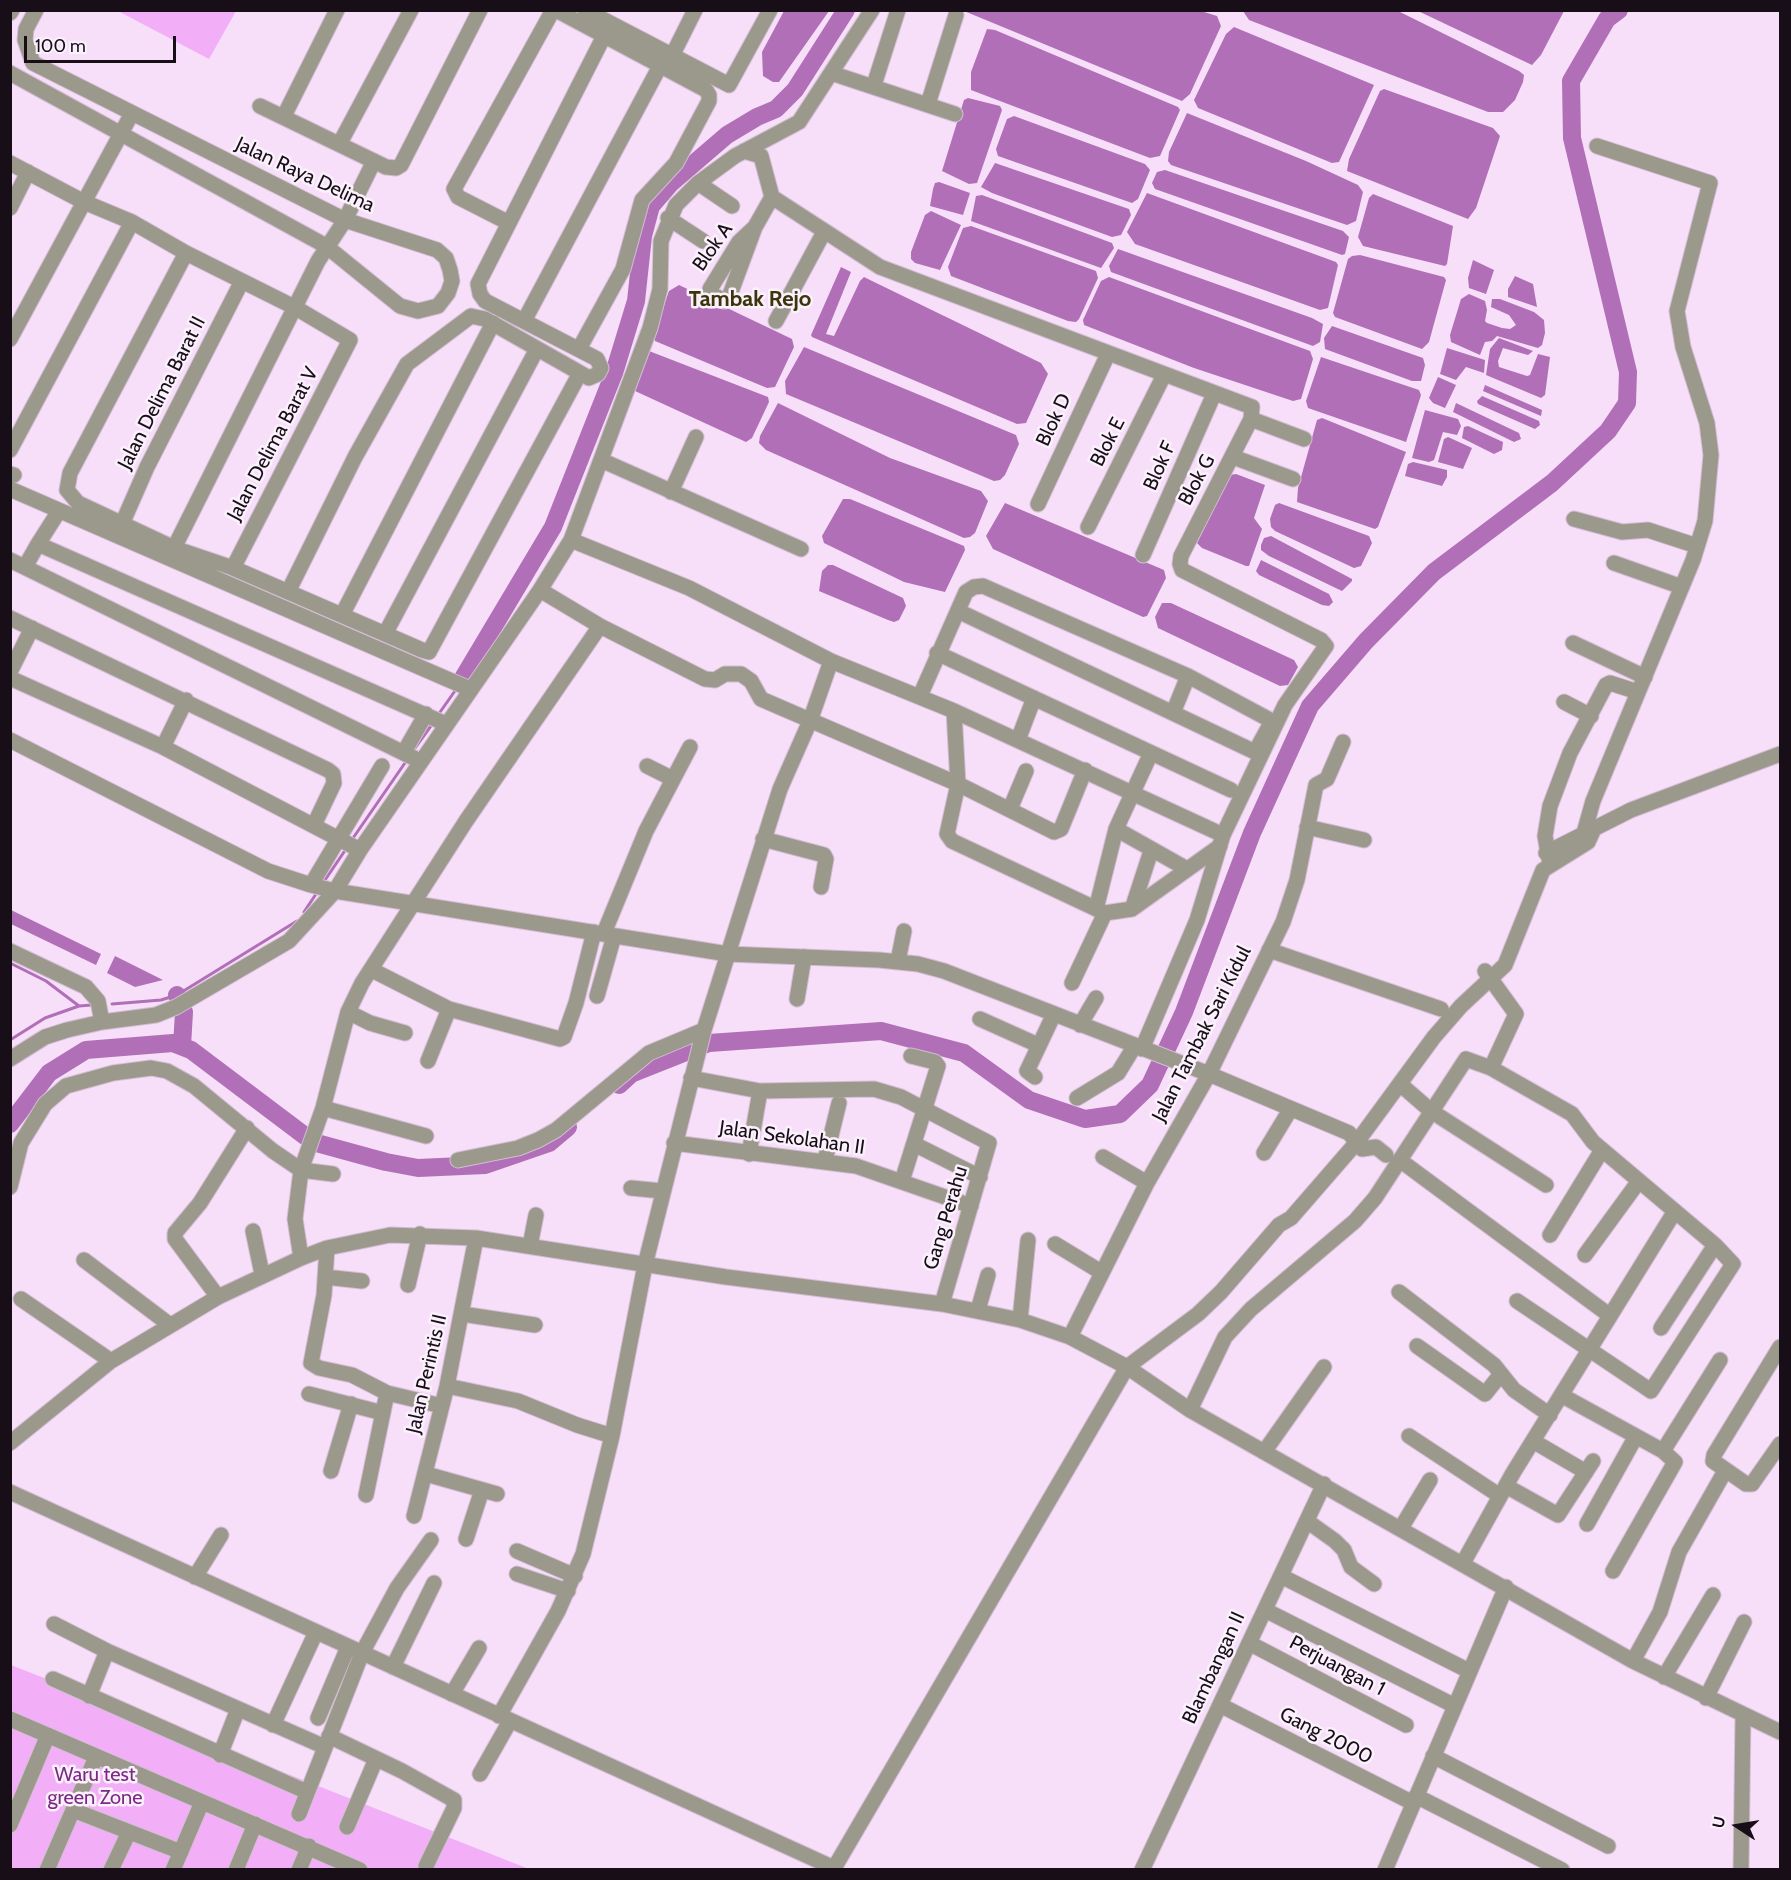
<!DOCTYPE html>
<style>
body{margin:0}
#map{position:relative;width:1791px;height:1880px;overflow:hidden;background:#f7def9;font-family:Cabin,sans-serif}
canvas{display:block}
.frame{position:absolute;inset:0;border:12px solid #170e17;pointer-events:none}
.north{position:absolute;left:1707px;top:1796px;width:60px;height:60px;-webkit-text-stroke:4px #fbf1fc;paint-order:stroke;rotate:282deg;font-size:16px;font-weight:700;line-height:24px;text-align:center;color:#170e17}
.north::after{content:'';display:block;margin:auto;width:21px;height:27px;background:#170e17;clip-path:polygon(50% 0,100% 100%,50% 72%,0 100%)}
.scale{position:absolute;left:24px;top:36px;width:152px;height:27px;box-sizing:border-box;border:3px solid #170e17;border-top:0;padding-left:8px;font-size:18px;line-height:21px;white-space:nowrap;color:#170e17;-webkit-text-stroke:4px #fbf1fc;paint-order:stroke}
</style>
<div id="map">
<canvas width="1791" height="1880"></canvas>
<div class="frame"></div>
<div class="north">U</div>
<div class="scale">100 m</div>
</div>
<script>
const ctx = document.querySelector('canvas').getContext('2d');
ctx.lineJoin = 'round';
function fill(path, color) { ctx.fillStyle = color; ctx.fill(path, 'evenodd'); }
const toPath = rows => new Path2D(rows.map(r => 'M' + r).join(''));
function strokePath(path, color, width, dash) { ctx.strokeStyle = color; ctx.lineWidth = width; ctx.lineCap = dash ? 'butt' : 'round'; ctx.setLineDash(dash || []); ctx.stroke(path); }
function label(font, color, halo, rows, align = 'center') {
  ctx.font = font + ' Cabin,sans-serif'; ctx.lineWidth = 5; ctx.setLineDash([]); ctx.textBaseline = 'middle'; ctx.strokeStyle = halo; ctx.fillStyle = color; for (const [text, x, y, turn = 0] of rows) {
    ctx.save(); ctx.translate(x, y); ctx.rotate((+turn || 0) * Math.PI / 180); ctx.textAlign = isNaN(turn) ? turn : align; if (halo) ctx.strokeText(text, 0, 0); ctx.fillText(text, 0, 0); ctx.restore();
  }
}
fill(toPath([
 [118,11,236,11,209,59],
 [11,1665,529,1869,11,1869]
]), '#f2aff8');
fill(toPath([
 [784,11,829,11,779,82,773,82,763,76,762,52],
 [964,11,1201,11,1217,16,1221,26,1190,94,1182,101],
 [1243,11,1398,11,1519,71,1524,75,1523,82,1515,100,1503,112,1488,112,1249,20],
 [1418,11,1564,11,1541,55,1532,65],
 [1234,27,1374,85,1339,162,1332,163,1198,108,1194,100,1226,34],
 [987,29,995,30,1178,107,1180,110,1160,156,1150,158,971,90,971,72],
 [1384,89,1493,128,1500,136,1476,208,1468,219,1347,171,1349,159,1380,91],
 [968,98,1000,106,1002,110,977,183,969,184,942,171,964,100],
 [1187,113,1306,161,1358,185,1363,192,1356,221,1347,225,1171,165,1168,161,1169,152],
 [1014,116,1145,164,1150,170,1138,199,1132,203,998,156,996,149,1007,119],
 [995,163,1129,209,1131,215,1121,235,1112,237,992,193,981,187],
 [1165,170,1343,231,1349,237,1345,254,1342,255,1155,189,1152,183,1157,172],
 [939,182,970,193,963,215,930,206,933,189,935,183],
 [1147,193,1336,262,1338,265,1328,308,1320,310,1135,244,1127,232],
 [1373,194,1453,226,1447,264,1445,266,1363,246,1358,237,1369,198],
 [982,195,1112,243,1114,248,1101,268,971,221,976,196],
 [931,211,961,225,940,270,915,263,911,259,911,252,925,215],
 [971,226,1096,271,1098,278,1079,319,1076,322,1068,321,951,276,948,267,963,228],
 [1118,249,1312,318,1323,324,1320,342,1313,346,1111,272,1109,266],
 [1360,255,1444,277,1446,280,1429,342,1422,349,1335,317,1333,313,1348,259,1352,256],
 [1473,260,1494,270,1486,294,1469,288,1468,278],
 [841,267,851,272,826,334,834,336,860,281,864,277,870,280,1041,363,1048,374,1026,423,1017,424,812,337,811,335],
 [1515,276,1533,284,1537,307,1508,297,1508,289],
 [1109,277,1310,351,1313,359,1301,399,1293,401,1194,368,1084,325,1083,320,1101,281],
 [679,285,792,339,794,347,775,387,767,388,655,341,653,336,669,291],
 [1469,294,1485,301,1487,310,1485,321,1487,323,1502,328,1510,329,1516,325,1509,315,1491,307,1492,299,1500,299,1534,312,1544,320,1545,333,1542,345,1538,348,1497,336,1492,341,1485,342,1480,355,1451,342,1450,335,1461,299],
 [1332,326,1423,358,1425,365,1421,381,1412,381,1325,349,1324,338],
 [1499,338,1533,351,1528,355,1503,348,1498,361,1499,367,1527,376,1530,375,1538,354,1550,357,1545,395,1541,398,1486,375,1490,349],
 [804,347,1016,435,1019,444,1005,475,1000,480,994,481,786,394,785,381],
 [1447,348,1485,360,1484,373,1466,367,1456,380,1440,374],
 [649,351,768,397,769,402,752,438,746,442,635,391],
 [1321,357,1419,390,1421,395,1406,442,1308,408,1306,401],
 [1438,377,1456,385,1445,408,1433,403,1429,398],
 [1485,385,1542,410,1541,416,1483,391],
 [1482,396,1539,421,1540,425,1535,429,1478,404,1477,401],
 [778,403,890,458,981,491,988,501,975,533,970,537,964,538,766,450,759,443,760,436],
 [1456,403,1519,433,1521,439,1514,442,1453,412],
 [1425,410,1458,419,1461,426,1457,435,1443,432,1434,460,1429,462,1412,458],
 [1322,418,1406,452,1378,527,1375,529,1297,502,1298,488,1317,420],
 [1468,426,1503,442,1502,450,1494,454,1462,438,1464,427],
 [1448,437,1472,448,1463,469,1438,462,1444,439],
 [1413,462,1447,470,1447,477,1442,486,1405,476,1408,464],
 [1236,474,1265,485,1254,518,1262,529,1249,566,1246,566,1202,548,1197,543,1230,475],
 [843,499,850,499,964,546,965,550,945,592,904,582,824,543,822,536],
 [1005,503,1164,570,1166,578,1147,616,1143,617,993,549,986,536],
 [1279,503,1369,536,1372,543,1361,566,1354,568,1275,531,1271,527,1270,519,1275,505],
 [1271,536,1352,579,1352,581,1342,591,1269,556,1261,550,1261,545,1264,538],
 [1261,560,1329,594,1333,602,1329,606,1322,605,1259,575,1256,571],
 [828,565,833,565,903,598,906,606,899,620,894,622,888,620,819,591,822,571],
 [1162,603,1171,603,1294,660,1298,667,1288,685,1280,686,1158,628,1155,617],
 [11,910,101,954,96,965,11,924],
 [115,956,163,980,135,987,107,973]
]), '#b16fb7');
strokePath(toPath([
 [438,715,457,688],
 [412,752,433,723],
 [351,841,407,760],
 [323,883,346,849],
 [304,912,318,891],
 [10,963,46,981,79,1006],
 [112,1004,161,1000,177,995,297,921],
 [10,1040,45,1018,79,1006,92,1005]
]), '#b16fb7', 3);
strokePath(toPath([
 [463,678,553,527,614,373,636,301,643,236,651,206,670,184,727,135,757,117,776,109,795,90,846,10],
 [177,995,184,1012,182,1046],
 [619,1085,631,1074,709,1043,881,1031,964,1053,1029,1100,1085,1119,1120,1114,1150,1085,1184,1012,1252,833,1310,706,1366,641,1434,572,1552,483,1608,431,1627,403,1628,372,1572,138,1571,81,1607,19,1619,10],
 [10,1124,49,1073,86,1050,173,1043,191,1050,313,1142,386,1162,418,1168,485,1165,549,1143,568,1127]
]), '#b16fb7', 18);
const minor = toPath([
 [556,10,706,90,709,95,709,101,676,163,642,200,623,269,579,349],
 [585,10,729,85,770,10],
 [10,13,12,10],
 [673,54,695,10],
 [10,73,326,246,400,306,418,311,438,306,448,293,452,281,450,270,446,258,437,250,345,220,33,63,25,40,26,29,36,10],
 [831,73,955,114],
 [874,85,898,10],
 [928,104,956,15],
 [260,106,386,167,396,168,401,165,480,10],
 [284,116,337,10],
 [340,143,411,10],
 [744,151,761,156,772,197,880,267,1252,407,1251,419,1181,556,1180,564,1182,570,1321,640,1326,646,1285,705,1223,835,1197,920,1142,1049],
 [10,163,84,202,132,222,186,253,296,308,350,340,233,568],
 [698,183,732,206],
 [10,208,28,172],
 [668,218,703,241],
 [507,222,458,197,454,189,553,10],
 [755,227,739,242,710,289,710,293,724,301,728,300,755,227,772,197],
 [186,253,70,473,67,490,78,503,174,548,233,568,422,650,429,652,580,373],
 [524,321,660,66],
 [776,321,824,232],
 [10,339,131,115],
 [1251,419,1304,439],
 [10,450,132,222],
 [1233,457,1293,479],
 [601,460,801,549],
 [10,474,14,475],
 [10,489,470,689],
 [671,492,696,437],
 [1038,504,1108,354],
 [1574,519,1622,532,1648,530,1697,546],
 [122,524,147,467,242,281],
 [1088,527,1164,375],
 [571,540,689,588,831,661,954,711,1223,835],
 [38,544,59,511],
 [174,548,318,261,345,220,374,161],
 [1143,555,1214,394],
 [10,560,420,761],
 [1614,563,1682,587],
 [25,567,38,544,446,724],
 [540,590,600,626,705,679,715,680,725,674,741,674,751,681,761,699,958,784,1054,832,1061,829,1085,770],
 [288,592,355,457,407,364,471,316,485,319,589,378,598,374,601,368,597,359,485,301,480,294,478,284,604,36],
 [342,615,493,323],
 [10,618,328,770,333,774,334,783,314,825],
 [385,634,537,349],
 [1573,643,1645,677],
 [937,653,1231,790],
 [10,672,32,628],
 [10,678,163,747,360,850],
 [920,696,966,592,974,587,983,586,1188,676,1272,721,1255,752,958,611],
 [1564,702,1591,716],
 [954,711,958,784,947,834,952,841,1105,913,1132,909,1220,846],
 [1173,713,1188,676],
 [10,740,268,871,311,885,335,891,728,954,879,960,918,964,944,971,1209,1074,1349,1133,1362,1149,1376,1147,1386,1155],
 [1018,740,1034,698],
 [163,747,186,700],
 [404,752,426,714],
 [647,766,673,779],
 [1010,809,1026,771],
 [1307,827,1364,840],
 [1116,829,1187,869],
 [763,839,824,855,826,859,821,887],
 [1588,842,1584,833,1593,801,1693,560,1705,521,1711,455,1707,423,1683,347,1677,311,1710,183,1597,146],
 [1546,853,1631,810,1780,754],
 [1549,859,1545,836,1550,806,1570,753,1606,685,1610,683,1638,692],
 [311,885,382,766],
 [1096,909,1116,829,1151,753],
 [1132,909,1151,851],
 [604,933,646,831,690,747],
 [1269,950,1441,1009],
 [10,951,86,987,98,1001,102,1022],
 [898,961,904,931],
 [372,970,449,1009,560,1039,564,1037,576,1003,594,932],
 [1485,971,1516,1014,1491,1068],
 [1072,983,1105,913],
 [597,996,614,936],
 [797,999,804,957],
 [348,1012,370,1023,405,1033],
 [980,1019,1038,1045],
 [1080,1025,1096,998],
 [10,1059,45,1037,67,1030,102,1022,156,1015,176,1007,289,941,335,891,360,850,540,590,571,540,650,328,660,289,661,241,676,205,698,183,735,156,799,122,872,10],
 [428,1061,449,1009],
 [1035,1077,1027,1071,1054,1014],
 [691,1078,760,1091,874,1089,901,1097,989,1143,942,1304],
 [1400,1084,1431,1111,1546,1185],
 [1077,1098,1118,1073,1134,1047],
 [323,1108,426,1136],
 [674,1143,856,1166,971,1206],
 [914,1144,980,1177],
 [1264,1153,1290,1110],
 [749,1154,760,1091],
 [1103,1157,1147,1183],
 [458,1160,518,1148,538,1140,556,1130,649,1053,704,1030],
 [825,1160,839,1103],
 [1401,1161,1609,1315],
 [902,1181,938,1066,935,1062,911,1056],
 [10,1187,21,1143,45,1104,66,1086,113,1073,151,1068,167,1071,194,1086,273,1151,301,1170,333,1174],
 [631,1188,662,1191],
 [253,1231,262,1274],
 [1550,1235,1602,1150],
 [1055,1244,1101,1272],
 [530,1246,536,1215],
 [327,1248,324,1295,311,1363,319,1368,352,1375,387,1393,442,1406],
 [1585,1255,1639,1181],
 [301,1258,295,1219,301,1170,323,1108,348,1012,362,983,466,821,600,626],
 [84,1260,170,1325],
 [325,1277,362,1281],
 [408,1285,420,1234],
 [1399,1292,1494,1365,1514,1390,1550,1415],
 [218,1297,175,1239,175,1233,200,1203,247,1128],
 [21,1299,111,1361],
 [978,1310,988,1275],
 [462,1314,535,1325],
 [1020,1320,1028,1240],
 [1661,1328,1715,1245],
 [1070,1337,1147,1183,1209,1074,1283,922,1297,880,1316,785,1327,779,1343,742],
 [1417,1346,1485,1394,1501,1374],
 [1780,1347,1714,1455,1713,1461,1746,1484,1752,1484,1780,1444],
 [447,1386,518,1401,577,1425,612,1436],
 [309,1394,383,1413],
 [1561,1395,1663,1451,1675,1462,1613,1571],
 [1190,1410,1225,1337,1251,1309,1355,1221,1375,1198,1466,1059,1491,1068,1572,1114,1593,1142,1715,1245,1733,1264,1651,1391,1517,1301],
 [1409,1436,1500,1496],
 [1533,1441,1586,1472],
 [10,1443,111,1361,218,1297,301,1258,327,1248,390,1235,476,1238,726,1277,942,1304,1020,1320,1070,1337,1127,1367,1190,1410,1633,1661,1780,1732],
 [1663,1451,1720,1360],
 [1264,1452,1324,1367],
 [331,1471,351,1404],
 [426,1474,497,1494],
 [1506,1486,1558,1515,1593,1461],
 [10,1492,834,1868],
 [366,1495,387,1393],
 [414,1516,447,1386,476,1238],
 [1307,1521,1335,1541,1344,1550,1351,1567,1374,1584],
 [1587,1524,1635,1438],
 [1401,1528,1430,1480],
 [466,1539,482,1490],
 [517,1551,575,1576],
 [1463,1563,1513,1473,1675,1211],
 [517,1574,568,1591],
 [1281,1576,1469,1671],
 [195,1577,221,1535],
 [1265,1610,1455,1706],
 [54,1624,107,1651,325,1747],
 [1249,1643,1406,1725],
 [1633,1661,1660,1612,1679,1552,1725,1471],
 [393,1667,434,1583],
 [1664,1677,1713,1595],
 [53,1679,307,1792],
 [452,1694,479,1648],
 [89,1696,107,1651],
 [1706,1698,1744,1622],
 [1220,1705,1413,1803],
 [499,1716,558,1611,583,1554,612,1436,645,1265,704,1030,780,789,810,721,831,661],
 [318,1718,348,1647],
 [10,1719,360,1870],
 [273,1725,316,1632],
 [329,1736,402,1771,454,1800,454,1808,426,1866],
 [220,1755,238,1709],
 [1433,1756,1608,1846],
 [480,1774,510,1721],
 [1416,1796,1562,1870],
 [73,1810,181,1852],
 [299,1814,362,1653,397,1588,431,1540],
 [10,1825,48,1735],
 [347,1827,376,1759],
 [47,1870,96,1757],
 [111,1870,129,1832],
 [173,1870,202,1802],
 [236,1870,255,1824],
 [299,1870,309,1846],
 [833,1870,1127,1367,1198,1314,1221,1292,1279,1225,1291,1218,1357,1142,1434,1037,1461,1006,1505,965,1543,870,1588,842,1593,831],
 [1142,1870,1324,1484],
 [1385,1870,1506,1587],
 [1741,1870,1743,1715]
]);
strokePath(minor, '#d3bdd5', 17);
strokePath(minor, '#9b998b', 15);
label('20px', '#170e17', '#fbf1fc', [
 ["Jalan Raya Delima",305,175,25],
 ["Blok A",713,247,-55],
 ["Jalan Delima Barat II",162,393,-63],
 ["Blok D",1054,420,-65],
 ["Blok E",1108,442,-63],
 ["Jalan Delima Barat V",273,444,-62],
 ["Blok F",1160,466,-66],
 ["Blok G",1197,480,-62],
 ["Jalan Tambak Sari Kidul",1202,1034,-63],
 ["Jalan Sekolahan II",792,1138,8],
 ["Gang Perahu",946,1218,-73],
 ["Jalan Perintis II",427,1374,-77],
 ["Perjuangan 1",1337,1666,28],
 ["Blambangan II",1214,1668,-65],
 ["Gang 2000",1326,1736,27]
]);
label('20px', '#7b2a83', '#fbf1fc', [
 ["Waru test",95,1775],
 ["green Zone",95,1798]
]);
label('bold 22px', '#3c350b', '#fbf1fc', [
 ["Tambak Rejo",750,300]
]);
</script>
